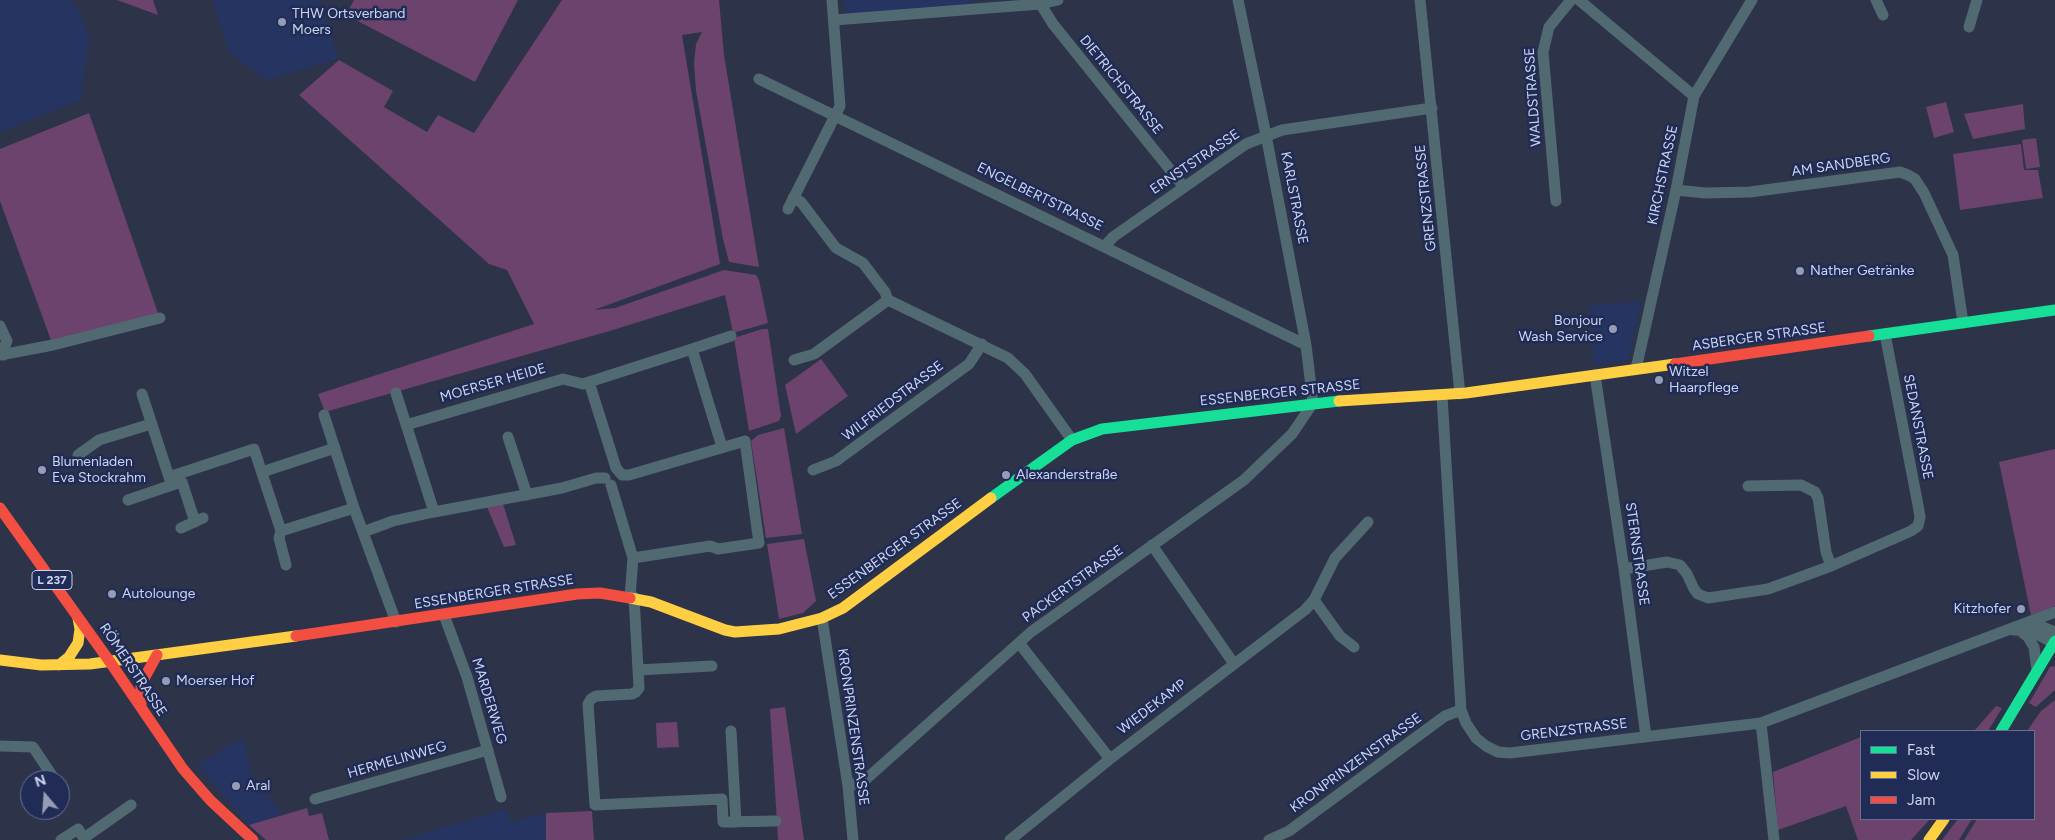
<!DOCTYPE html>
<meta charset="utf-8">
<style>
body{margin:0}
#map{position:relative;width:2055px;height:840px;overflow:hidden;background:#2d3349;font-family:Figtree,sans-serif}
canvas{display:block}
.legend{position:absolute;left:1860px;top:730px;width:175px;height:90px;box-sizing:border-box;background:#202c56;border:1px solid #647094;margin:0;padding:6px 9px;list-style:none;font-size:15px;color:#cbd5f0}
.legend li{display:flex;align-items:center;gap:10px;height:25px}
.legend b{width:25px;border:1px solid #647094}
.north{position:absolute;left:20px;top:770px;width:50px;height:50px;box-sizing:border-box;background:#202c56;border:1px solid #647094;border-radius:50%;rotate:342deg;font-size:14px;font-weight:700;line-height:20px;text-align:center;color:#cbd5f0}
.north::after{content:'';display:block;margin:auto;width:18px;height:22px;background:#949cb6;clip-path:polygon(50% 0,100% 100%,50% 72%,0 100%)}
</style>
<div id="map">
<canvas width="2055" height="840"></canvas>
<ul class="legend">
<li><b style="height:6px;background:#16e098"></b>Fast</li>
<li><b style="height:6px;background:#ffcf43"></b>Slow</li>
<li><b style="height:6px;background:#f24e42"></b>Jam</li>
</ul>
<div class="north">N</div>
</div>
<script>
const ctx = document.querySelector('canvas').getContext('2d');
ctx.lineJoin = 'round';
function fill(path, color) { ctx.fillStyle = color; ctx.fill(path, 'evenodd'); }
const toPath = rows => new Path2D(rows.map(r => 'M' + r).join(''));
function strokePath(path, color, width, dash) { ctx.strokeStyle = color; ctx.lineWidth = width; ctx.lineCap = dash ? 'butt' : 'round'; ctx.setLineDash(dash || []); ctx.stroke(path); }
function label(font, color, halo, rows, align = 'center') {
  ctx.font = font + ' Figtree,sans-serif'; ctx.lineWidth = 5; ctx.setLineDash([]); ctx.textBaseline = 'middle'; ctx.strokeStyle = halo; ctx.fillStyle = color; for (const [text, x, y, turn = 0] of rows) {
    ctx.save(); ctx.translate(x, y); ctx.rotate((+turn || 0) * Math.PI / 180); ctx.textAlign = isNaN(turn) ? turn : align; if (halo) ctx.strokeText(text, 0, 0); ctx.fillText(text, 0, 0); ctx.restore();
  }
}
fill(toPath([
 [0,0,70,0,80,13,89,37,81,100,0,132],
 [212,0,320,0,339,59,266,80,229,52],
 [843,0,971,0,972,5,848,14,844,8],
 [1641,301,1628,360,1594,365,1589,306],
 [243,739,254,784,262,795,266,793,282,815,249,825,198,766,229,744],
 [506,809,510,822,546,813,546,840,401,840]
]), '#263461');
fill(toPath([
 [117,0,153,0,158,15],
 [354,0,518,0,475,82,346,15],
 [562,0,719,0,724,55,759,267,729,262,723,239,696,91,694,63,696,44,702,32,682,35,720,264,594,310,615,308,724,270,756,275,759,280,768,323,733,333,725,295,613,330,325,412,318,394,534,324,507,270,489,264,299,95,339,60,393,91,384,107,427,132,438,115,474,133],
 [1946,102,1954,132,1934,138,1926,107],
 [2023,104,2025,129,1973,139,1964,114],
 [89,113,159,316,52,343,0,201,0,149],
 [2036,138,2040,167,2026,169,2022,140],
 [2021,144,2024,170,2038,170,2043,198,1960,210,1953,154],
 [762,329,768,329,781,416,779,421,749,431,734,338],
 [821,359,848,396,796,434,785,385],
 [784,428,802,534,766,538,751,441,758,435],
 [2055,449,2055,606,2031,615,1999,462],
 [503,504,516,545,504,547,487,507],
 [804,539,816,601,803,613,779,619,767,544],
 [2055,666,2055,690,2036,707,2029,703,2050,667],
 [2055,700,2055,840,1964,840,1977,819,2034,819,2034,731,2027,731,2041,711],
 [1996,706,2002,708,1988,731,1974,731],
 [785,707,804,840,778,840,770,709],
 [677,722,679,747,657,748,656,723],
 [1861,737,1861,819,1930,819,1911,840,1858,840,1846,806,1778,830,1773,772],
 [307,808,309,816,322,813,329,840,266,840,249,825],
 [592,811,594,840,546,840,546,813],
 [1958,819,1972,819,1959,840,1942,840]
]), '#6b436d');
strokePath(toPath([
 [1038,0,1053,24,1184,187],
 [1420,0,1460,394],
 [1579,0,1694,96],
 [1876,0,1883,15],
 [834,20,1040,4,1058,0],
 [1969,27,1977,0],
 [759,79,1306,345],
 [1676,190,1705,193,1750,192,1900,172,1908,175,1915,179,1924,193,1953,255,1963,323],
 [793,198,801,202,836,248,863,263,885,292,888,300],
 [1556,201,1543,52,1549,27,1571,0],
 [788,209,840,106,832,0],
 [1105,246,1113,237,1246,144,1282,130,1432,108],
 [0,326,7,341,3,350,4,355],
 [692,349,731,336],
 [0,355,53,345,160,318],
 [794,360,814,354,888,300,1008,358,1025,374,1072,440],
 [1636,369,1676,190,1694,96,1752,0],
 [1595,375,1624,569,1646,737],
 [396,393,434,512],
 [142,394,169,477,254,449,281,531,354,508],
 [1442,396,1461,710,1466,723,1476,738,1486,746,1498,752,1510,753,1761,723,2055,612],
 [324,415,354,508,396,622],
 [406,425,563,379,583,384,589,382],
 [508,437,527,495],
 [78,455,99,440,151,424],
 [813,470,836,461,893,419,969,364,982,344],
 [262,472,335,448],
 [172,485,182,482,195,522],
 [611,485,633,558,630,597],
 [1748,486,1801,485,1815,492,1818,498,1826,552,1831,566],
 [128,500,172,485,169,477],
 [181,528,203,518],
 [281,531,279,538,286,565],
 [363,532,393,521,434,512,562,488,596,478,605,478],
 [1152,545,1234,664],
 [633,558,710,546,718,549,759,543,745,441,629,475,622,475,616,468,589,382,692,349,722,447],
 [1624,569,1667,562,1680,565,1687,574,1694,589,1698,594,1708,598,1768,589,1831,566,1911,531,1918,526,1920,517,1918,505,1885,334],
 [634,597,639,688,636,692,632,694,596,696,591,699,588,704,595,805,722,799,723,822,776,821],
 [1314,600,1340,636,1354,647],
 [444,615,467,677,501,797],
 [822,618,848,786,853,840],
 [2031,622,2055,632],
 [2013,630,2031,631,2055,644],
 [2019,630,2028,637,2034,647,2037,670],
 [1019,643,1110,759],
 [638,670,712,666],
 [1761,723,1774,840],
 [731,731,736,822],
 [0,746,33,747,55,780],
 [848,786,864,781,1031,632,1244,480,1292,434,1313,403,1306,345,1266,135,1238,0],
 [315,799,488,750],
 [84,838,131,805],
 [61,840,78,829,85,840],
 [1010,840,1110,759,1305,610,1314,600,1335,558,1368,522],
 [1269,840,1289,831,1445,716,1461,710]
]), '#516a72', 11);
strokePath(toPath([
 [1869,336,2055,310],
 [991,498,1072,440,1102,429,1339,401],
 [2001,731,2055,641]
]), '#16e098', 11);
strokePath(toPath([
 [1339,401,1466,393,1675,364],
 [630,598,651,602,725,630,735,632,779,629,822,618,843,608,991,498],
 [0,660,41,665,90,664,296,636],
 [59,665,69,657,78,643,80,629,78,618],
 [1929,840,1944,819]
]), '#ffcf43', 11);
strokePath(toPath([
 [1675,364,1869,336],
 [0,508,110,662,183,769,210,800,253,840],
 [296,636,577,594,600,593,630,598],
 [141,707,141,684,157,655]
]), '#f24e42', 11);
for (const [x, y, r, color] of [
 [282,22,5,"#949cb6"],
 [1800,271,5,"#949cb6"],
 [1613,329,5,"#949cb6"],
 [1659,380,5,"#949cb6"],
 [42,470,5,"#949cb6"],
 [1006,475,5,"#949cb6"],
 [112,594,5,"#949cb6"],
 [2021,609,5,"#949cb6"],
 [166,681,5,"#949cb6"],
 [236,786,5,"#949cb6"]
]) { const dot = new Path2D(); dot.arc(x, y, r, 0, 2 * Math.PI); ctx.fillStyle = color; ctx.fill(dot); strokePath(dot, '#202c56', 2); }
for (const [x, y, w] of [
 [52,580,40]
]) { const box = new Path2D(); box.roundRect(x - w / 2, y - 9.5, w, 19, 4); ctx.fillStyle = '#202c56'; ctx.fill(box); strokePath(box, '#cbd5f0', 1); }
label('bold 12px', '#cbd5f0', null, [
 ["L 237",52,580]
]);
label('14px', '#cbd5f0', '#202c56', [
 ["THW Ortsverband",292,14],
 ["Moers",292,30],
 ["Nather Getränke",1810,271],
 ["Bonjour",1603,321,"right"],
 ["Wash Service",1603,337,"right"],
 ["Witzel",1669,372],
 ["Haarpflege",1669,388],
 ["Blumenladen",52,462],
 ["Eva Stockrahm",52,478],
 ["Alexanderstraße",1016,475],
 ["Autolounge",122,594],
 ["Kitzhofer",2011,609,"right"],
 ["Moerser Hof",176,681],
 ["Aral",246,786]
], 'left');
label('14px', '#cbd5f0', '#202c56', [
 ["DIETRICHSTRASSE",1121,85,51],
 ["WALDSTRASSE",1533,97,-94],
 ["ERNSTSTRASSE",1195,162,-34],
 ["AM SANDBERG",1841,165,-8],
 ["KIRCHSTRASSE",1663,175,-78],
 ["ENGELBERTSTRASSE",1040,197,26],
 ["KARLSTRASSE",1294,198,79],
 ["GRENZSTRASSE",1426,198,-96],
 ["ASBERGER STRASSE",1759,337,-8],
 ["MOERSER HEIDE",493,383,-16],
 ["ESSENBERGER STRASSE",1280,393,-6],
 ["WILFRIEDSTRASSE",893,401,-37],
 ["SEDANSTRASSE",1918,427,79],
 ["ESSENBERGER STRASSE",895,549,-36],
 ["STERNSTRASSE",1637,554,82],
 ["PACKERTSTRASSE",1073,584,-36],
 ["ESSENBERGER STRASSE",494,592,-9],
 ["RÖMERSTRASSE",133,670,56],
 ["MARDERWEG",489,701,73],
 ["WIEDEKAMP",1152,707,-37],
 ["KRONPRINZENSTRASSE",853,727,82],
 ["GRENZSTRASSE",1574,730,-7],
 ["HERMELINWEG",397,760,-16],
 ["KRONPRINZENSTRASSE",1356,763,-36]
]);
</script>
